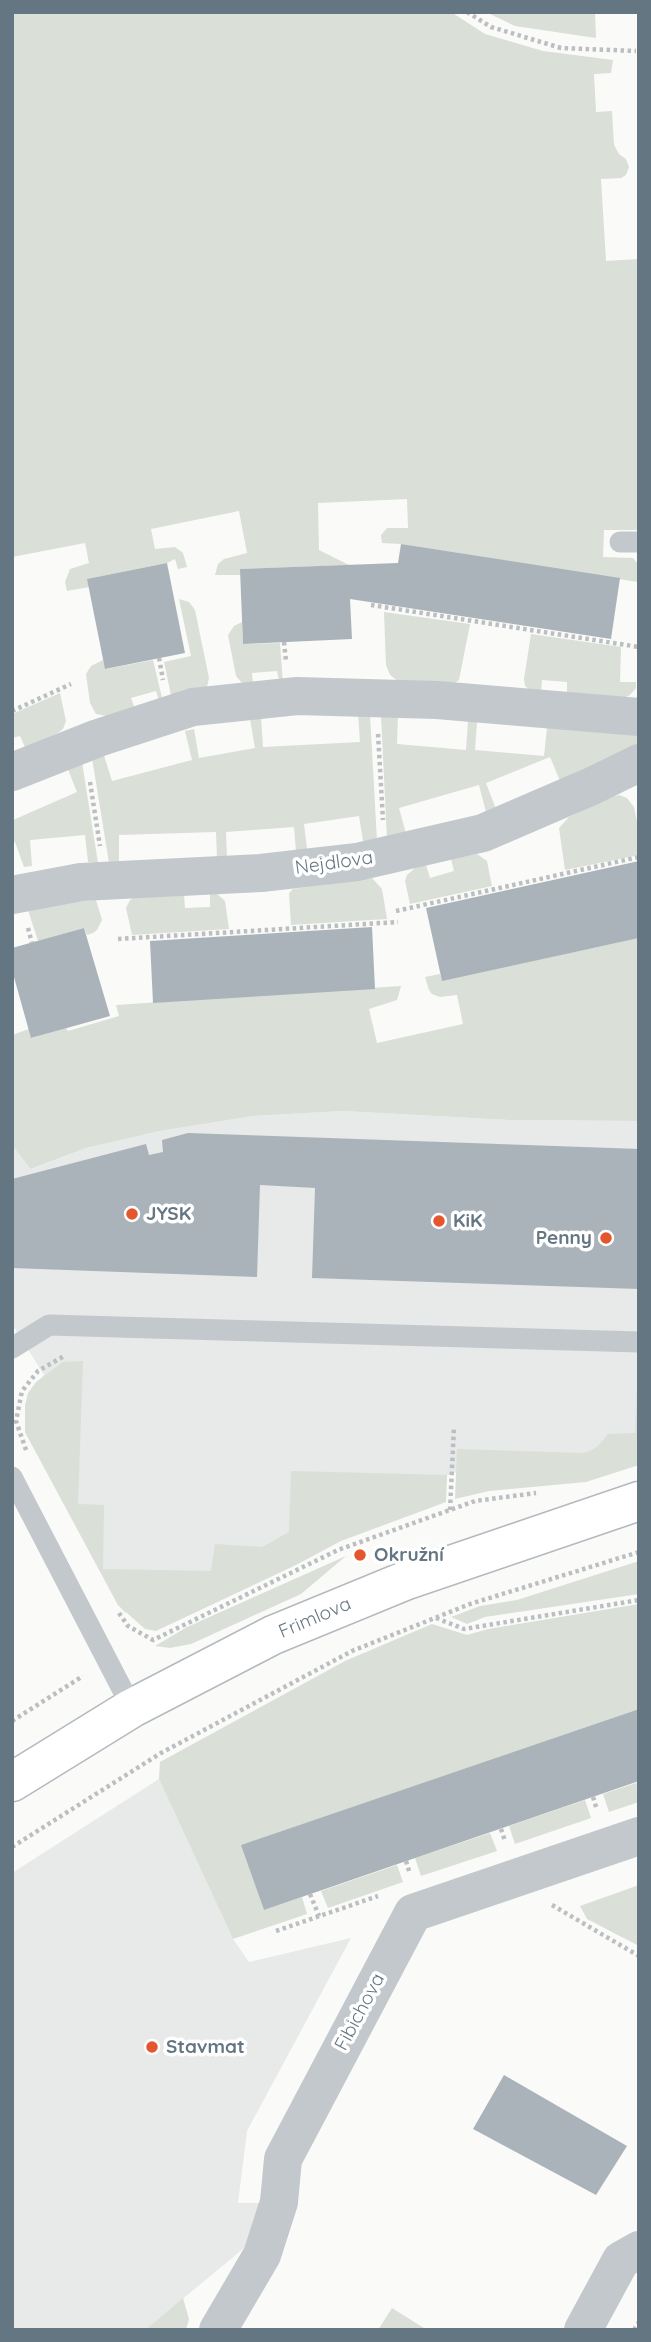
<!DOCTYPE html>
<meta charset="utf-8">
<style>
body{margin:0}
#map{position:relative;width:651px;height:2342px;overflow:hidden;background:#fafaf8;font-family:Quicksand,sans-serif}
canvas{display:block}
.frame{position:absolute;inset:0;border:14px solid #657683;pointer-events:none}
</style>
<div id="map">
<canvas width="651" height="2342"></canvas>
<div class="frame"></div>
</div>
<script>
const ctx = document.querySelector('canvas').getContext('2d');
ctx.lineJoin = 'round';
function fill(path, color) { ctx.fillStyle = color; ctx.fill(path, 'evenodd'); }
const toPath = rows => new Path2D(rows.map(r => 'M' + r).join(''));
function strokePath(path, color, width, dash) { ctx.strokeStyle = color; ctx.lineWidth = width; ctx.lineCap = dash ? 'butt' : 'round'; ctx.setLineDash(dash || []); ctx.stroke(path); }
function label(font, color, halo, rows, align = 'center') {
  ctx.font = font + ' Quicksand,sans-serif'; ctx.lineWidth = 7; ctx.setLineDash([]); ctx.textBaseline = 'middle'; ctx.strokeStyle = halo; ctx.fillStyle = color; for (const [text, x, y, turn = 0] of rows) {
    ctx.save(); ctx.translate(x, y); ctx.rotate((+turn || 0) * Math.PI / 180); ctx.textAlign = isNaN(turn) ? turn : align; if (halo) ctx.strokeText(text, 0, 0); ctx.fillText(text, 0, 0); ctx.restore();
  }
}
fill(toPath([
 [343,1111,509,1120,639,1121,639,1442,582,1459,469,1468,357,1505,125,1613,118,1605,25,1432,25,1406,28,1393,44,1375,12,1324,12,1145,32,1169,86,1148,160,1131,253,1116],
 [159,1779,233,1939,249,1962,351,1938,247,2131,238,2203,260,2203,249,2244,145,2330,12,2330,12,1873]
]), '#e8e9e9');
fill(toPath([
 [12,12,451,12,485,34,543,51,613,60,611,73,594,74,596,112,612,111,614,145,619,154,626,159,629,167,626,175,621,178,601,179,606,261,639,259,639,530,604,530,603,557,633,558,639,565,638,582,401,544,382,543,381,535,387,528,408,528,407,499,318,503,319,550,349,565,241,569,241,575,215,575,218,564,224,559,247,553,239,511,151,529,155,549,175,547,183,553,187,567,178,569,175,559,167,563,88,579,89,587,67,591,65,582,70,569,89,563,85,543,12,557],
 [486,12,595,12,596,38,515,26],
 [179,599,189,602,195,610,209,678,207,687,172,700,164,662,191,656],
 [384,612,470,624,459,680,453,684,398,681,390,675,386,665],
 [242,622,243,644,280,643,283,684,280,685,277,671,252,673,253,685,242,683,236,676,228,635,234,626],
 [531,634,621,647,620,682,636,682,636,688,630,695,624,698,567,694,567,682,542,680,541,692,532,691,525,686,524,679],
 [103,660,106,669,153,660,163,702,160,704,156,691,131,698,135,709,107,716,96,714,90,703,86,674,91,666],
 [60,693,66,721,63,729,55,735,25,747,20,736,12,738,12,714],
 [358,713,370,714,377,841,363,841,359,816,304,824,307,849,296,852,294,827,226,832,227,858,217,858,216,832,119,835,119,861,109,863,92,758,103,752,112,781,192,760,185,731,194,729,199,758,255,748,250,719,261,717,263,747,360,742],
 [381,716,398,716,397,744,466,750,468,721,477,722,475,750,544,756,547,728,639,727,639,755,561,783,550,757,486,783,496,809,486,812,479,785,399,808,406,834,387,839],
 [82,762,98,863,88,862,85,835,30,840,32,866,24,867,15,842,12,842,12,818,13,820,77,792,67,767],
 [619,795,627,798,634,807,639,831,639,855,565,870,559,828,569,817,610,797],
 [477,854,487,861,492,886,410,904,405,881,407,875,415,868,426,865,430,878,454,871,451,859],
 [372,878,382,889,387,919,291,925,289,893,293,889],
 [210,894,217,894,225,901,229,929,132,935,126,908,130,900,135,897,184,895,185,908,210,907],
 [96,900,102,920,97,930,93,933,87,935,84,928,38,941,26,904],
 [639,938,639,1121,509,1120,343,1111,253,1116,160,1131,86,1148,31,1169,12,1145,12,1035,29,1029,32,1038,66,1028,68,1031,119,1016,116,1005,401,986,397,1000,369,1009,377,1043,463,1024,457,995,440,997,432,994,429,990,425,977,440,974,442,980],
 [83,1361,78,1504,104,1505,103,1569,211,1571,215,1544,262,1547,289,1532,291,1471,447,1475,446,1502,341,1541,296,1565,156,1631,145,1629,118,1605,25,1432,25,1406,28,1393,36,1382,63,1362],
 [637,1389,639,1465,586,1482,489,1491,455,1499,457,1449,582,1453,590,1451,598,1446,608,1434,635,1433],
 [346,1556,301,1594,191,1644,170,1648,155,1646,187,1627],
 [639,1561,639,1594,485,1617,467,1624,451,1617,480,1606,517,1600],
 [639,1604,639,1709,242,1845,264,1910,302,1897,307,1914,233,1939,159,1779,160,1762,345,1661,432,1624,467,1635,488,1629],
 [639,1782,639,1802,609,1812,603,1794],
 [585,1800,591,1818,515,1844,509,1826],
 [490,1833,497,1851,421,1876,415,1858],
 [397,1865,403,1882,328,1908,321,1891],
 [639,1885,639,1946,587,1919,580,1906],
 [183,2298,189,2319,186,2330,145,2330],
 [392,2308,427,2330,378,2330]
]), '#dadfd7');
fill(toPath([
 [401,544,620,578,611,639,350,599,352,639,243,644,240,569,398,563],
 [167,563,185,653,105,669,87,579],
 [639,861,639,938,442,981,426,908],
 [372,927,375,989,153,1003,150,941],
 [84,928,110,1016,31,1038,12,970,12,948],
 [188,1133,639,1149,639,1289,312,1278,315,1188,260,1185,257,1277,12,1268,12,1179,146,1144,149,1155,163,1152,162,1140],
 [639,1709,639,1781,264,1910,241,1845],
 [504,2075,627,2146,596,2195,473,2129]
]), '#aab3b9');
const secondary = toPath([
 [12,1782,132,1708,273,1635,407,1580,639,1501]
]);
strokePath(secondary, '#b3babf', 41);
strokePath(toPath([
 [467,12,491,27,561,48,636,51],
 [371,605,639,647],
 [284,642,286,661],
 [159,658,163,680],
 [12,711,71,684],
 [378,734,383,820],
 [90,782,100,846],
 [396,911,639,857],
 [28,928,32,943],
 [118,939,398,922],
 [26,1450,16,1421,22,1391,38,1371,64,1356],
 [450,1510,454,1427],
 [119,1613,128,1626,153,1640,338,1550,475,1501,536,1493],
 [436,1618,464,1629,639,1600],
 [12,1721,83,1676],
 [593,1797,597,1810],
 [501,1829,505,1841],
 [12,1847,161,1753,352,1651,470,1604,639,1552],
 [406,1861,410,1874],
 [310,1894,319,1916],
 [552,1905,639,1956],
 [276,1931,378,1896],
 [634,2330,639,2322]
]), '#bbbfc2', 4.5, [3.5, 3.5]);
strokePath(toPath([
 [620,542,639,542],
 [12,1348,49,1325,639,1342],
 [12,1477,132,1708]
]), '#c3c8cc', 21);
strokePath(toPath([
 [12,772,98,738,193,707,297,696,437,700,639,717],
 [12,895,81,882,261,873,357,862,483,833,592,786,639,763],
 [218,2330,262,2255,279,2202,283,2159,413,1913,639,1836],
 [583,2330,621,2260,639,2250]
]), '#c3c8cc', 38);
strokePath(secondary, '#fff', 38);
for (const [x, y, r, color] of [
 [132,1214,7,"#e4572e"],
 [439,1221,7,"#e4572e"],
 [606,1238,7,"#e4572e"],
 [360,1555,7,"#e4572e"],
 [152,2047,7,"#e4572e"]
]) { const dot = new Path2D(); dot.arc(x, y, r, 0, 2 * Math.PI); ctx.fillStyle = color; ctx.fill(dot); strokePath(dot, '#fff', 2.5); }
label('19px', '#657683', '#fff', [
 ["Nejdlova",334,863,-8],
 ["Frimlova",315,1618,-23],
 ["Fibichova",360,2012,-62]
]);
label('bold 19px', '#657683', '#fff', [
 ["JYSK",146,1214],
 ["KiK",453,1221],
 ["Penny",592,1238,"right"],
 ["Okružní",374,1555],
 ["Stavmat",166,2047]
], 'left');
</script>
